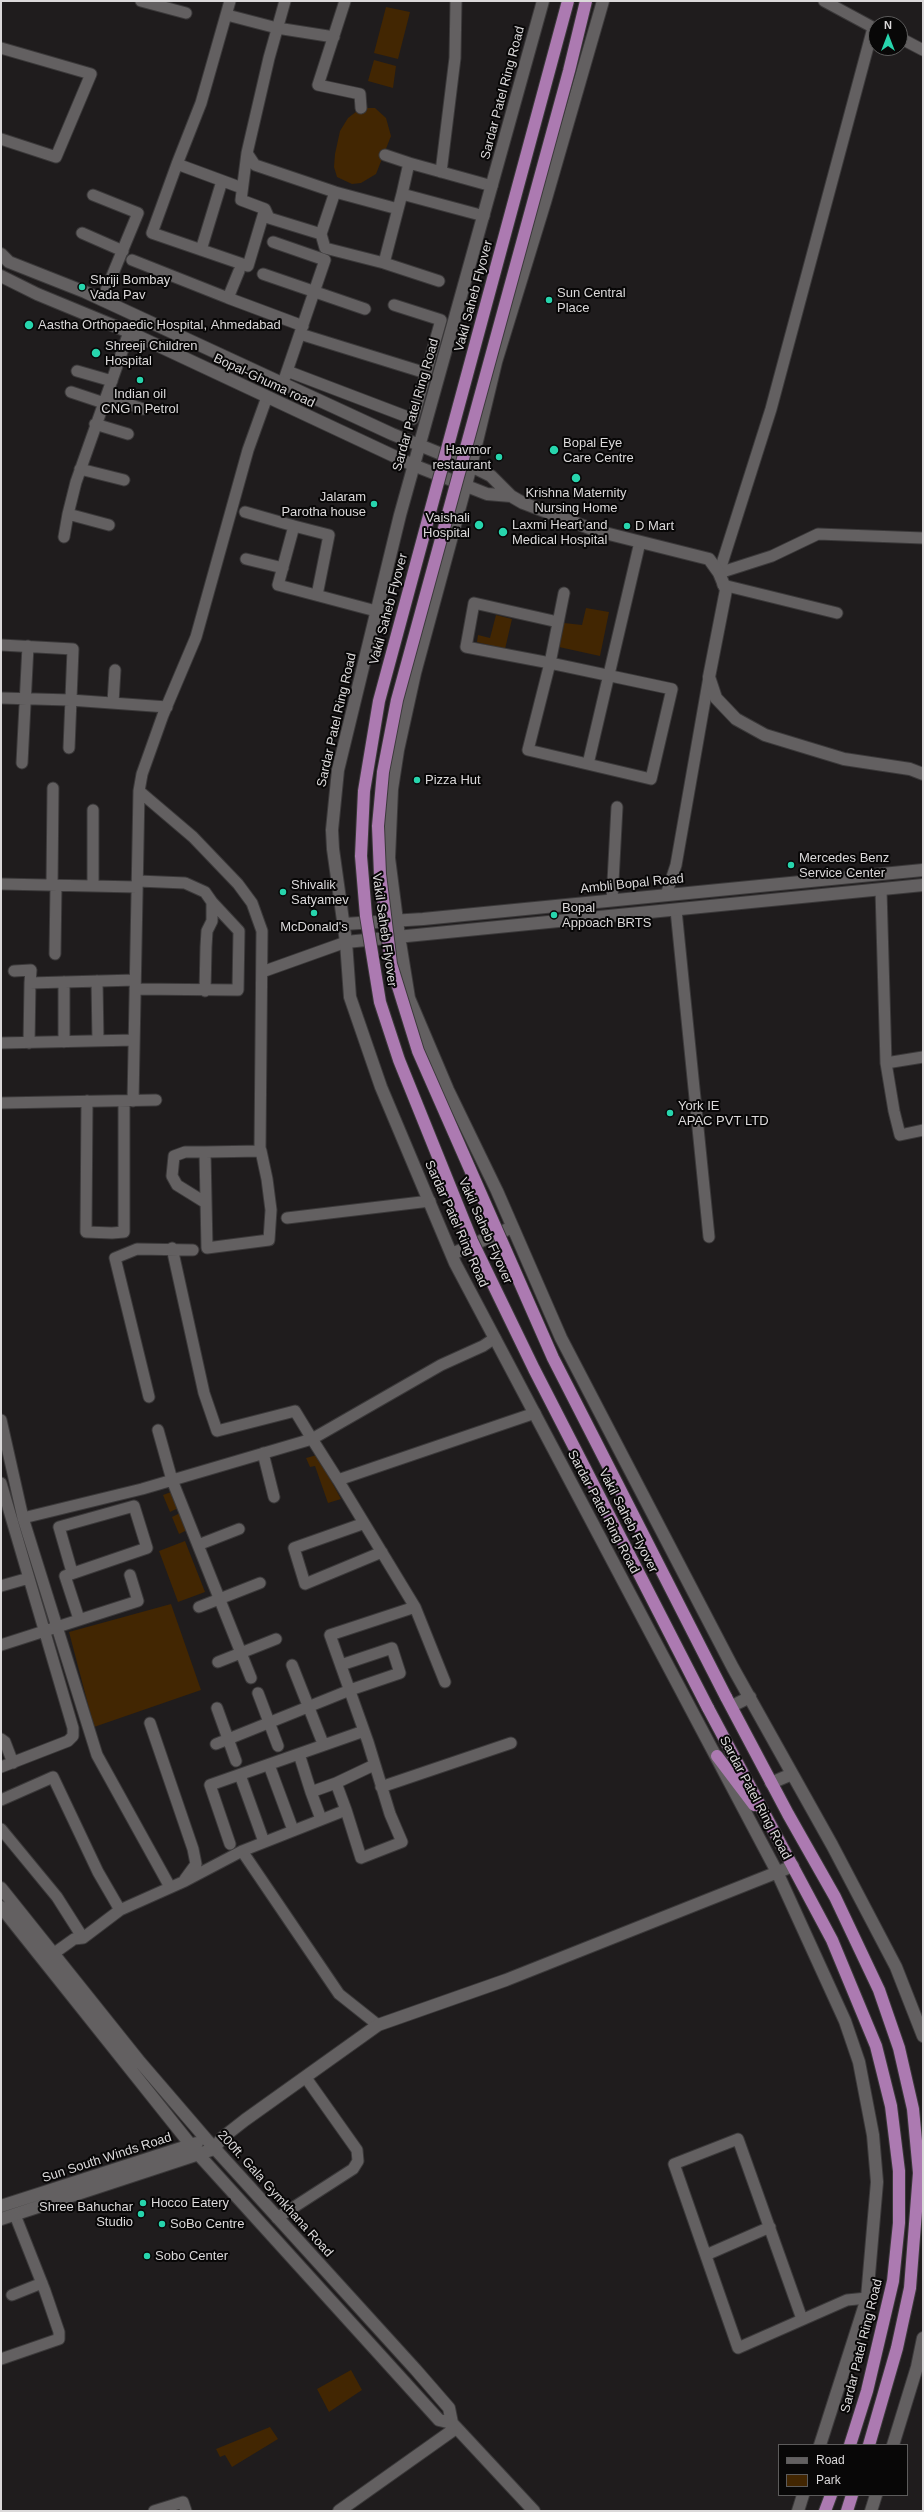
<!DOCTYPE html>
<style>
body{margin:0}
#map{position:relative;width:924px;height:2512px;overflow:hidden;background:#1f1c1d;font-family:Arial,sans-serif}
canvas{display:block}
.frame{position:absolute;inset:0;border:2px solid #dbd9da;pointer-events:none}
.legend{position:absolute;left:778px;top:2444px;width:130px;height:52px;box-sizing:border-box;background:#080707;border:1px solid #5c5b5b;margin:0;padding:5px 7px;list-style:none;font-size:12px;color:#dbd9da}
.legend li{display:flex;align-items:center;gap:8px;height:20px}
.legend b{width:20px;border:1px solid #5c5b5b}
.north{position:absolute;left:868px;top:16px;width:40px;height:40px;box-sizing:border-box;background:#080707;border:1px solid #5c5b5b;border-radius:50%;rotate:0deg;font-size:11px;font-weight:700;line-height:16px;text-align:center;color:#dbd9da}
.north::after{content:'';display:block;margin:auto;width:14px;height:18px;background:#27d5ad;clip-path:polygon(50% 0,100% 100%,50% 72%,0 100%)}
</style>
<div id="map">
<canvas width="924" height="2512"></canvas>
<div class="frame"></div>
<ul class="legend">
<li><b style="height:5px;background:#636061"></b>Road</li>
<li><b style="height:11px;background:#422602"></b>Park</li>
</ul>
<div class="north">N</div>
</div>
<script>
const ctx = document.querySelector('canvas').getContext('2d');
ctx.lineJoin = 'round';
function fill(path, color) { ctx.fillStyle = color; ctx.fill(path, 'evenodd'); }
const toPath = rows => new Path2D(rows.map(r => 'M' + r).join(''));
function strokePath(path, color, width, dash) { ctx.strokeStyle = color; ctx.lineWidth = width; ctx.lineCap = dash ? 'butt' : 'round'; ctx.setLineDash(dash || []); ctx.stroke(path); }
function label(font, color, halo, rows, align = 'center') {
  ctx.font = font + ' Arial,sans-serif'; ctx.lineWidth = 4; ctx.setLineDash([]); ctx.textBaseline = 'middle'; ctx.strokeStyle = halo; ctx.fillStyle = color; for (const [text, x, y, turn = 0] of rows) {
    ctx.save(); ctx.translate(x, y); ctx.rotate((+turn || 0) * Math.PI / 180); ctx.textAlign = isNaN(turn) ? turn : align; if (halo) ctx.strokeText(text, 0, 0); ctx.fillText(text, 0, 0); ctx.restore();
  }
}
fill(toPath([
 [386,7,410,12,398,59,374,53],
 [374,60,396,66,393,88,368,81],
 [361,108,375,108,386,118,391,136,376,174,361,183,352,184,337,177,334,167,335,154,340,131,348,118],
 [586,608,609,612,600,656,559,647,564,623,582,625],
 [496,615,512,619,505,649,477,642,478,635,490,638],
 [317,1455,341,1499,328,1503,315,1466,310,1467,306,1458],
 [171,1492,178,1508,170,1512,163,1495],
 [180,1513,187,1530,179,1534,172,1517],
 [185,1541,205,1592,178,1602,159,1551],
 [171,1604,201,1690,94,1727,69,1632],
 [351,2370,362,2390,329,2412,317,2389],
 [270,2427,278,2439,232,2467,225,2455,220,2457,216,2449]
]), '#422602');
const street = toPath([
 [141,1,186,13],
 [230,1,201,103,177,164,242,188],
 [285,1,269,58,247,153,255,165,335,192,398,209,402,194,484,216],
 [345,1,318,85,360,94,361,108],
 [824,1,876,29],
 [227,15,277,28,334,37],
 [900,38,923,50],
 [1,48,91,74,56,157,1,139],
 [247,153,241,200,265,209,269,218,321,234,325,248,384,263,398,209],
 [385,155,409,163,402,194],
 [409,163,492,186],
 [177,164,152,233,248,266,265,209],
 [441,172,455,58,456,1],
 [93,195,138,213,102,300],
 [82,233,123,251],
 [321,234,335,192],
 [273,242,325,260,285,377],
 [201,250,222,181],
 [132,260,228,298,239,271],
 [384,263,439,281],
 [263,274,365,309],
 [228,298,303,326],
 [300,334,426,373],
 [77,371,112,381],
 [287,371,413,419,441,320,394,305],
 [71,392,104,403],
 [106,397,143,409],
 [95,424,128,434],
 [80,469,124,480],
 [245,512,294,526,278,585,376,611],
 [109,525,68,514,76,482,129,332],
 [294,526,329,535,317,595],
 [64,537,68,514],
 [246,559,283,568],
 [719,573,771,409,873,28],
 [719,573,772,556,818,534,923,538],
 [723,585,837,613],
 [558,622,474,603,466,647,550,663,672,689,651,779,528,750,550,663,564,593],
 [1,645,73,649,69,748],
 [1,698,70,700,167,707],
 [113,703,115,670],
 [22,763,28,646],
 [588,764,640,542],
 [93,810,93,886],
 [138,881,185,883,205,892,212,902,212,921,207,931,206,947,205,991],
 [1,884,137,887],
 [52,885,53,788],
 [881,890,886,1063,894,1111,900,1135,923,1130],
 [666,895,676,865,709,677],
 [612,900,617,807],
 [676,910,709,1237],
 [55,954,56,885],
 [14,971,31,970,30,983,135,980],
 [262,972,346,942],
 [97,981,98,1041],
 [64,982,64,1042],
 [135,989,238,990,239,931,212,902],
 [1,1043,134,1040],
 [29,1043,30,983],
 [886,1063,923,1057],
 [87,1101,86,1232,112,1233,124,1232,124,1101],
 [133,1101,139,791],
 [1,1103,156,1100],
 [261,1151,205,1152,207,1248,269,1240,271,1210,267,1179,261,1151,260,1148,262,931,252,903,238,884,193,837,139,791,142,774,163,715,196,637,248,450,267,397],
 [205,1152,185,1152,174,1156,172,1176,177,1185,206,1203],
 [287,1218,430,1201],
 [172,1248,204,1393,217,1431,295,1411,312,1439,441,1365,483,1346,495,1338],
 [149,1397,115,1258,137,1249,193,1250],
 [1,1420,23,1518,97,1755,170,1887],
 [158,1430,172,1480,251,1678],
 [263,1453,274,1497],
 [338,1480,415,1607,445,1682],
 [1,1483,73,1728,73,1736,68,1741,1,1767],
 [23,1518,142,1489,312,1439,338,1480,535,1413],
 [362,1524,294,1548,305,1584,382,1552],
 [198,1545,239,1529],
 [72,1572,59,1527,134,1506,147,1548,65,1576,79,1619],
 [1,1586,29,1578],
 [199,1607,260,1583],
 [1,1645,138,1601,130,1575],
 [218,1662,276,1639],
 [292,1665,322,1741],
 [258,1693,278,1746],
 [217,1708,236,1761],
 [150,1723,193,1849,196,1864,185,1879],
 [1,1739,5,1742,13,1763],
 [216,1744,350,1690,400,1673,392,1648,341,1665],
 [299,1754,311,1792],
 [269,1765,293,1830],
 [240,1775,264,1842],
 [381,1787,511,1743],
 [1,1800,53,1777,98,1872,120,1910],
 [346,1810,361,1858,402,1842,390,1814,368,1742,330,1635,415,1607],
 [321,1819,311,1792,336,1783],
 [1,1829,57,1897,83,1938],
 [230,1844,210,1785,364,1731],
 [242,1851,339,1994,378,2025],
 [53,1954,74,1939,83,1938,120,1910,185,1881,242,1851,346,1810,336,1783,374,1765],
 [277,2218,353,2169,358,2161,357,2150,306,2078],
 [706,2255,770,2227],
 [12,2295,42,2283],
 [802,2319,738,2139,674,2164,738,2348,847,2300,867,2298],
 [1,2359,59,2339,59,2332,45,2291,15,2215],
 [154,2511,183,2502,186,2511]
]);
const secondary = toPath([
 [543,1,400,515,338,770,332,830,333,849,346,942,350,997,381,1087,455,1263,777,1872,845,2021,859,2062,873,2135,877,2182,867,2298,820,2445],
 [603,1,545,202,496,362,471,466,415,673,398,750,392,789,389,858,399,936,409,998,448,1090,497,1191,561,1338,733,1668,832,1845,896,1967,923,2036],
 [1,254,9,262,85,292,392,434,471,466,491,476,511,496,523,503,597,531,709,559,719,573,726,590,709,677,716,698,736,719,765,735,844,759,910,769,923,774],
 [1,276,37,294,129,332,413,465,487,494,511,496],
 [344,924,423,919,923,870],
 [346,942,923,885],
 [452,1254,508,1229],
 [732,1706,750,1697],
 [771,1783,792,1774],
 [1,1888,140,2062,207,2140,416,2370,449,2408,452,2423,534,2511],
 [1,1907,198,2154,439,2420,452,2423],
 [1,2206,197,2143],
 [1,2219,214,2149,222,2138,245,2120,378,2025,506,1980,793,1866],
 [893,2445,917,2367,923,2338],
 [339,2511,456,2428],
 [798,2511,803,2495],
 [871,2511,876,2495]
]);
const highway = toPath([
 [726,1697,788,1814,835,1897,879,1990,899,2048,913,2109,919,2173,910,2288,897,2348,869,2445],
 [708,1708,832,1940,876,2046,891,2106,899,2171,899,2223,893,2281,867,2391,850,2445],
 [717,1756,754,1805],
 [825,2511,831,2495],
 [847,2511,852,2495]
]);
strokePath(street, '#3b393a', 13);
strokePath(secondary, '#3b393a', 14);
strokePath(highway, '#3b393a', 14);
strokePath(street, '#636061', 11);
strokePath(secondary, '#636061', 12);
strokePath(highway, '#ac7ab1', 12);
const highwayBridge = toPath([
 [568,1,379,701,364,791,361,856,366,916,380,1002,399,1060,472,1241,534,1369,708,1708],
 [586,1,569,71,397,700,383,772,378,826,380,874,391,964,418,1051,553,1358,726,1697]
]);
strokePath(highwayBridge, '#3b393a', 14, []);
strokePath(highwayBridge, '#ac7ab1', 12);
for (const [x, y, r, color] of [
 [82,287,4,"#27d5ad"],
 [549,300,4,"#27d5ad"],
 [29,325,5,"#27d5ad"],
 [96,353,5,"#27d5ad"],
 [140,380,4,"#27d5ad"],
 [554,450,5,"#27d5ad"],
 [499,457,4,"#27d5ad"],
 [576,478,5,"#27d5ad"],
 [374,504,4,"#27d5ad"],
 [479,525,5,"#27d5ad"],
 [627,526,4,"#27d5ad"],
 [503,532,5,"#27d5ad"],
 [417,780,4,"#27d5ad"],
 [791,865,4,"#27d5ad"],
 [283,892,4,"#27d5ad"],
 [314,913,4,"#27d5ad"],
 [554,915,4,"#27d5ad"],
 [670,1113,4,"#27d5ad"],
 [143,2203,4,"#27d5ad"],
 [141,2214,4,"#27d5ad"],
 [162,2224,4,"#27d5ad"],
 [147,2256,4,"#27d5ad"]
]) { const dot = new Path2D(); dot.arc(x, y, r, 0, 2 * Math.PI); ctx.fillStyle = color; ctx.fill(dot); strokePath(dot, '#080707', 1.5); }
label('13px', '#dbd9da', '#080707', [
 ["Sardar Patel Ring Road",503,93,-75],
 ["Vakil Saheb Flyover",474,296,-75],
 ["Bopal-Ghuma road",264,381,25],
 ["Sardar Patel Ring Road",416,405,-74],
 ["Vakil Saheb Flyover",389,609,-75],
 ["Sardar Patel Ring Road",337,720,-77],
 ["Ambli Bopal Road",632,884,-6],
 ["Vakil Saheb Flyover",384,930,82],
 ["Sardar Patel Ring Road",456,1224,66],
 ["Vakil Saheb Flyover",485,1231,66],
 ["Sardar Patel Ring Road",603,1512,62],
 ["Vakil Saheb Flyover",628,1521,63],
 ["Sardar Patel Ring Road",755,1798,62],
 ["Sun South Winds Road",107,2158,-18],
 ["200ft. Gala Gymkhana Road",275,2194,48],
 ["Sardar Patel Ring Road",862,2346,-76]
]);
label('13px', '#dbd9da', '#080707', [
 ["Shriji Bombay",90,280],
 ["Vada Pav",90,295],
 ["Sun Central",557,293],
 ["Place",557,308],
 ["Aastha Orthopaedic Hospital, Ahmedabad",38,325],
 ["Shreeji Children",105,346],
 ["Hospital",105,361],
 ["Indian oil",140,394,"center"],
 ["CNG n Petrol",140,409,"center"],
 ["Bopal Eye",563,443],
 ["Care Centre",563,458],
 ["Havmor",491,450,"right"],
 ["restaurant",491,465,"right"],
 ["Krishna Maternity",576,493,"center"],
 ["Nursing Home",576,508,"center"],
 ["Jalaram",366,497,"right"],
 ["Parotha house",366,512,"right"],
 ["Vaishali",470,518,"right"],
 ["Hospital",470,533,"right"],
 ["Laxmi Heart and",512,525],
 ["Medical Hospital",512,540],
 ["D Mart",635,526],
 ["Pizza Hut",425,780],
 ["Mercedes Benz",799,858],
 ["Service Center",799,873],
 ["Shivalik",291,885],
 ["Satyamev",291,900],
 ["Bopal",562,908],
 ["Appoach BRTS",562,923],
 ["McDonald's",314,927,"center"],
 ["York IE",678,1106],
 ["APAC PVT LTD",678,1121],
 ["Hocco Eatery",151,2203],
 ["Shree Bahuchar",133,2207,"right"],
 ["Studio",133,2222,"right"],
 ["SoBo Centre",170,2224],
 ["Sobo Center",155,2256]
], 'left');
</script>
